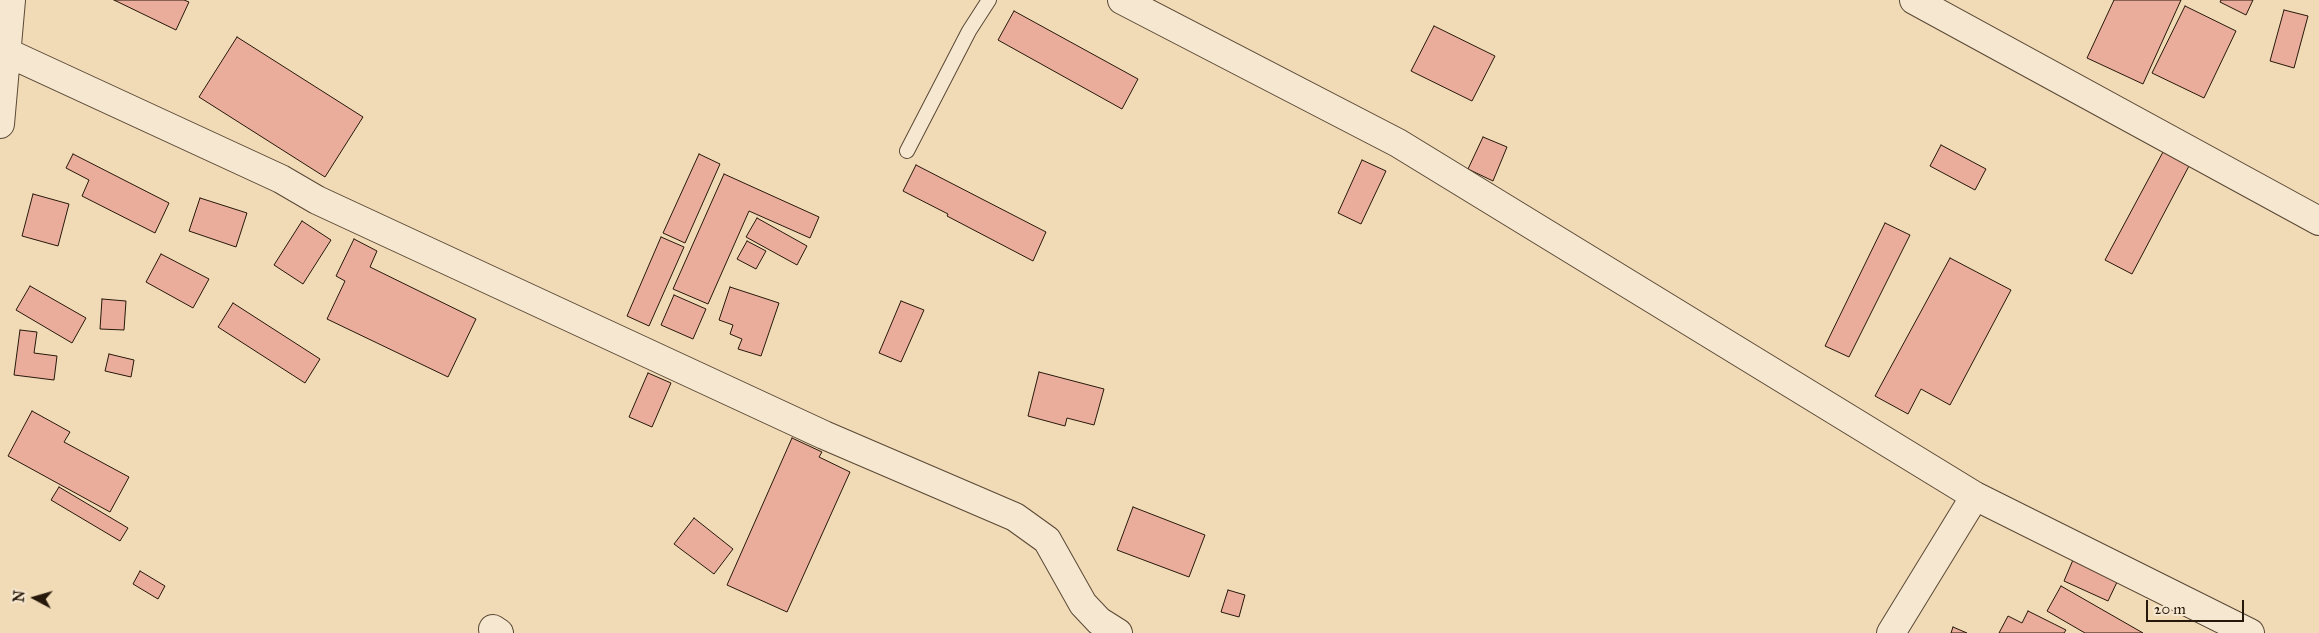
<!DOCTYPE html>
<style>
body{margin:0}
#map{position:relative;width:2319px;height:633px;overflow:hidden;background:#f1dab6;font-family:"IM FELL Great Primer",serif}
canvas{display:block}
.north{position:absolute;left:10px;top:573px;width:50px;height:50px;-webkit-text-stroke:4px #f6e7d0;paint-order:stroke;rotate:276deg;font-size:14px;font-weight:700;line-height:20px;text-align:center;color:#26180a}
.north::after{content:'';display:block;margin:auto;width:18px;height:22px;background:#26180a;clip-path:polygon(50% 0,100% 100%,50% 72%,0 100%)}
.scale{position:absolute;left:2146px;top:600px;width:98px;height:22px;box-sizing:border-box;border:2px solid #26180a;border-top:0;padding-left:6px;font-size:15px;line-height:18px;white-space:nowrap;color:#26180a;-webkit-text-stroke:4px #f6e7d0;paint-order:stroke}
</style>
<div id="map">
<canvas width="2319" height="633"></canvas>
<div class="north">N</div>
<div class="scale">20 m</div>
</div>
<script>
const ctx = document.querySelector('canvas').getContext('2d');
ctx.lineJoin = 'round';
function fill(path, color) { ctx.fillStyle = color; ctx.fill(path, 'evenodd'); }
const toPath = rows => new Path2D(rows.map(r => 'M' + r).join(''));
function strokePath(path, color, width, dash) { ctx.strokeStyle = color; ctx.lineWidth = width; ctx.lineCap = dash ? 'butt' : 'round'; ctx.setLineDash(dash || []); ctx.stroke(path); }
const building = toPath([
 [114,0,184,0,189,2,176,30,114,0],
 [2114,0,2181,0,2143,84,2087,58,2114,0],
 [2221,0,2253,0,2246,15,2220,2,2221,0],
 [2185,6,2236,31,2204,98,2152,73,2185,6],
 [2284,10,2308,16,2294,68,2270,61,2284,10],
 [1014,11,1138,79,1122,109,998,40,1014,11],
 [1434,26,1495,56,1472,101,1411,71,1434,26],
 [237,37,363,117,325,177,199,97,237,37],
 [1483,137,1507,147,1493,181,1468,169,1483,137],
 [1941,145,1986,169,1975,190,1930,166,1941,145],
 [2163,152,2189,166,2132,274,2105,260,2163,152],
 [73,154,169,203,155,233,82,196,89,180,66,168,73,154],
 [699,154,720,164,685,243,663,233,699,154],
 [1362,160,1386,171,1361,224,1338,213,1362,160],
 [916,165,1046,232,1033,261,947,216,948,214,903,191,916,165],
 [724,174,819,217,810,238,749,211,708,304,673,289,724,174],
 [33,194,69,204,58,246,22,236,33,194],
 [200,198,247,213,236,247,189,231,200,198],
 [757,218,807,246,797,265,746,237,757,218],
 [302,221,331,240,303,284,274,265,302,221],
 [1885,223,1910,235,1849,357,1825,346,1885,223],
 [661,237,684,247,649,326,627,316,661,237],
 [354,239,377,251,370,267,476,319,448,377,327,319,345,281,336,276,354,239],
 [747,241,766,251,756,269,737,259,747,241],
 [161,254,209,279,193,308,146,282,161,254],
 [1950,258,2011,290,1950,405,1921,389,1908,414,1875,396,1950,258],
 [30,286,86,318,72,343,16,310,30,286],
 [730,287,779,303,761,356,738,349,742,339,730,334,733,325,719,320,730,287],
 [674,295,706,309,693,339,661,325,674,295],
 [102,299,126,301,124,330,100,329,102,299],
 [901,301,924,310,901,362,879,353,901,301],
 [233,303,320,359,305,383,218,327,233,303],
 [20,330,37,332,34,353,57,356,54,380,14,375,20,330],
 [109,354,134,360,131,377,105,371,109,354],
 [1039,372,1104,389,1094,425,1067,418,1065,426,1028,416,1039,372],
 [648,373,671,383,652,427,629,417,648,373],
 [32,411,70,432,64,442,129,477,110,512,8,456,32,411],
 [792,438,822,452,819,457,850,472,787,612,727,585,792,438],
 [59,487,128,528,120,541,51,500,59,487],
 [1133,507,1205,535,1189,577,1117,550,1133,507],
 [694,518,733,549,714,574,674,544,694,518],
 [2073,560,2118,580,2108,601,2064,581,2073,560],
 [140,571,165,586,158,599,133,584,140,571],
 [2061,586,2143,633,2085,633,2047,611,2061,586],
 [1228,590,1245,595,1239,617,1221,612,1228,590],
 [2028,611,2066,630,2064,633,1999,633,2008,616,2022,623,2028,611],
 [1953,627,1967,633,1951,633,1953,627]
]);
fill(building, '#eaad9b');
strokePath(building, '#26180a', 1);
const lane = toPath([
 [907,151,969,31,989,0]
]);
const street = toPath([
 [1122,0,1398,143,1975,496,2250,633],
 [1914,0,2319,221],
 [6,52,281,179,317,200,824,435,1015,517,1047,540,1083,604,1099,621,1118,633],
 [0,124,11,0],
 [493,629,499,633],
 [1891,633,1975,496]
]);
strokePath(lane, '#594835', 16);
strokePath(street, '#594835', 30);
strokePath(lane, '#f6e7d0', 14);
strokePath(street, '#f6e7d0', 28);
</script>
